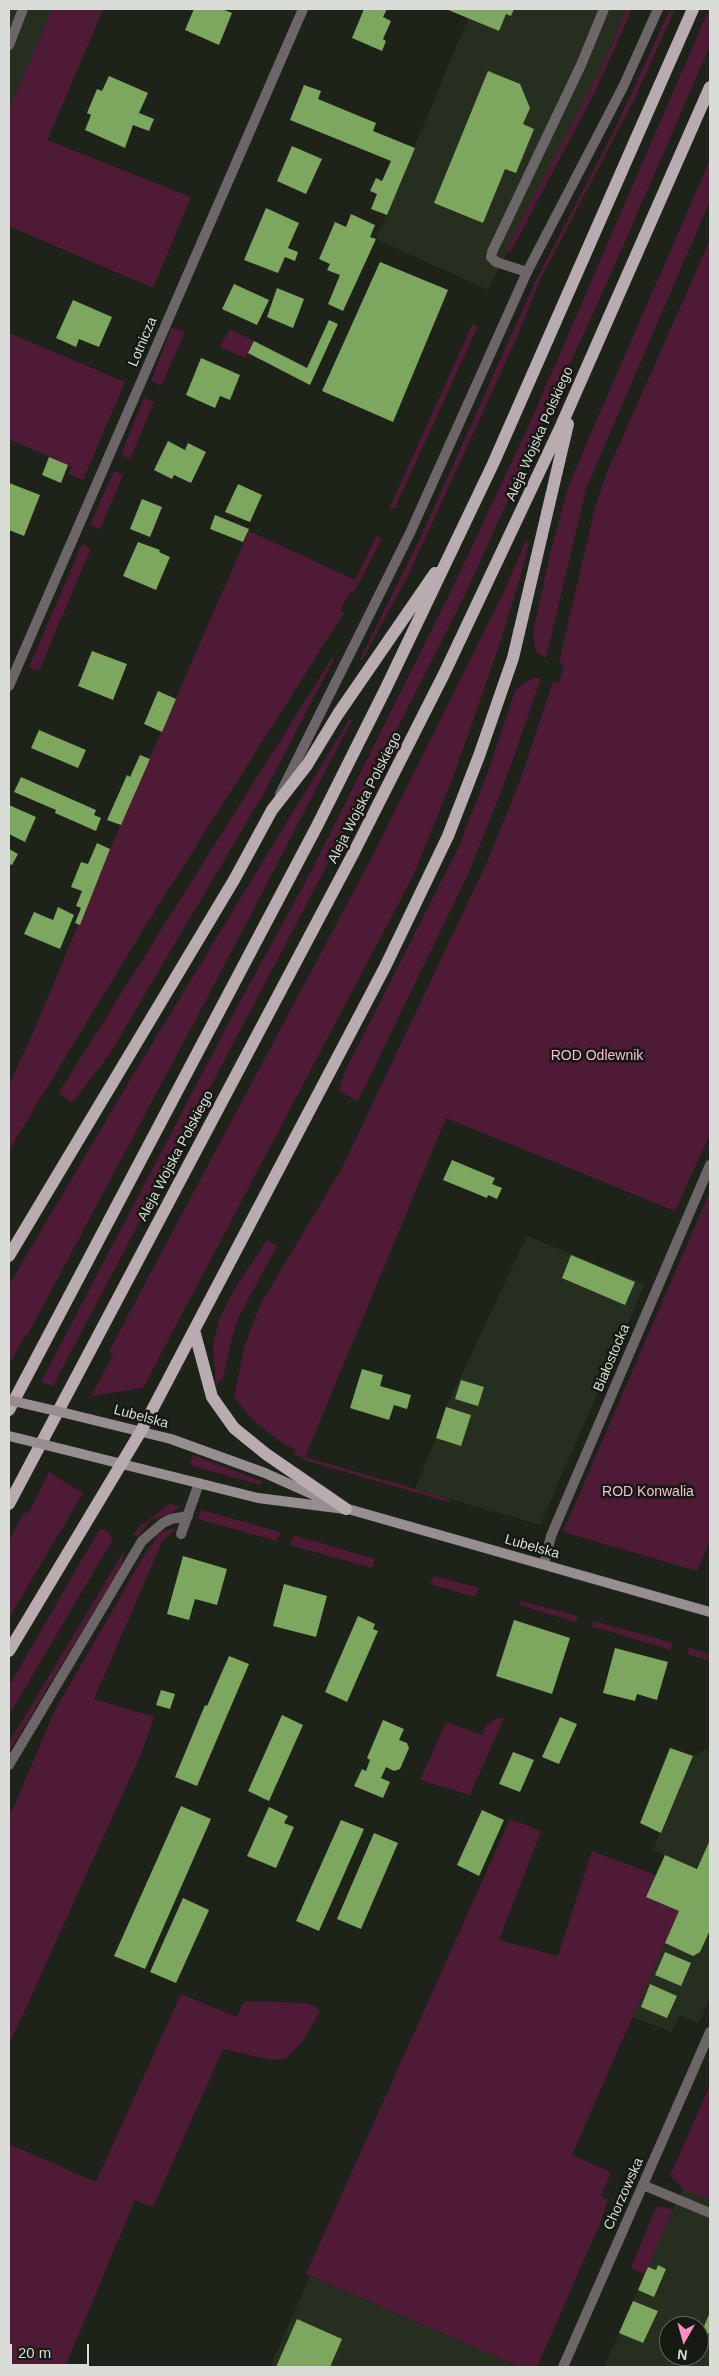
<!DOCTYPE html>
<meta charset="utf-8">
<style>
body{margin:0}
#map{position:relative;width:719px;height:2376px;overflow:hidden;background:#1e231a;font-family:Arial,sans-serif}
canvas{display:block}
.frame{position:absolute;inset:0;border:10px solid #daddd7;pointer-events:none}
.north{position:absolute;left:659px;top:2316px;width:50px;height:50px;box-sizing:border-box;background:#141911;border:1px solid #636760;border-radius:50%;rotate:187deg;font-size:14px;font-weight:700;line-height:20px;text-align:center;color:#daddd7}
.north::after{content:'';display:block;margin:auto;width:18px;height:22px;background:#fc8fc2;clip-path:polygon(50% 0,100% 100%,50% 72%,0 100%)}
.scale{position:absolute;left:10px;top:2344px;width:79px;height:22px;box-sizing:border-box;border:2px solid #daddd7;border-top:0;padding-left:6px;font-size:15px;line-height:18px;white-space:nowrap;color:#daddd7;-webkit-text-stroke:4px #141911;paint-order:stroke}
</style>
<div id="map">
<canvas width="719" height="2376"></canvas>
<div class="frame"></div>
<div class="north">N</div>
<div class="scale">20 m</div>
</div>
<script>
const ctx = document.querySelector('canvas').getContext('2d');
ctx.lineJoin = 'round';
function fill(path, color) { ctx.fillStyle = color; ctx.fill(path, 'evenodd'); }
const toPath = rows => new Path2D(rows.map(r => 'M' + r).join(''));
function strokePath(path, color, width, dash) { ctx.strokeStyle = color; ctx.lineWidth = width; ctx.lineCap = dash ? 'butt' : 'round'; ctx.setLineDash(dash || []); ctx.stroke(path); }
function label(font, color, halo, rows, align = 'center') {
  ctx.font = font + ' Arial,sans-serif'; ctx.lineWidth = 5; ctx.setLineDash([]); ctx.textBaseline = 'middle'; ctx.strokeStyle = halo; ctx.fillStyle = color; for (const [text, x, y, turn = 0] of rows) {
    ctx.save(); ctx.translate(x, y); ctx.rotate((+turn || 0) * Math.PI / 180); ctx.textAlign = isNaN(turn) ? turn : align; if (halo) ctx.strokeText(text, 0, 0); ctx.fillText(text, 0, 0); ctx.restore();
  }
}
fill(toPath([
 [9,9,103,9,9,231],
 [472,9,627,9,598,74,488,290,376,239],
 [527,1236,645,1284,540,1525,415,1489,436,1438,446,1407],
 [710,1747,710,1997,699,2023,680,2015,672,2032,632,2017,697,1869,653,1850,693,1756],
 [710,2126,710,2367,604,2367,645,2274],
 [669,2326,699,2326,699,2356,669,2356],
 [310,2276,520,2367,270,2367]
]), '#262e20');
fill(toPath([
 [52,9,103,9,47,140,191,197,153,288,11,227,9,231,9,110],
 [627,9,632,9,596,90,510,253,505,252,598,74],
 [670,9,675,9,635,98,541,278,514,344,408,576,362,660,360,659,423,532,535,282,614,131],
 [709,9,710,9,710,46,610,276,462,601,344,833,53,1386,41,1382,238,1005,312,870,450,593,529,425],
 [710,160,710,201,586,489,546,658,536,652,533,634,549,558,568,488,581,456],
 [710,240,710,1134,675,1211,446,1118,305,1457,450,1499,449,1502,308,1461,294,1453,296,1450,279,1441,251,1418,234,1397,245,1345,261,1303,342,1168,487,862,520,781,553,682,559,683,564,664,559,662,595,508,607,472],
 [473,323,477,328,395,508,389,509],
 [172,327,185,332,161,386,151,381],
 [230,329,254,341,245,358,220,347],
 [9,333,125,382,83,480,69,474,72,467,9,439],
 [144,398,154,402,130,459,121,455],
 [114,471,123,475,100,529,90,525],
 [249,531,355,580,377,535,382,539,353,594,350,592,340,610,344,613,144,928,9,1150,9,1085,35,1028,110,849],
 [526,540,529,544,521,574,498,649,452,780,413,876,143,1388,91,1396,113,1355,109,1351,372,857,503,594],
 [82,544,91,548,39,671,29,667],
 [332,658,334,659,265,791,109,1055,73,1102,58,1094],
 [533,678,541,678,506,779,469,872,358,1101,339,1091,344,1073,458,848,488,772,515,691,522,684],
 [349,720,352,720,213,987,27,1336,25,1336,9,1365,9,1285,127,1085],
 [710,1191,710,1541,697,1571,563,1532],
 [267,1240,277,1246,239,1316,232,1337,223,1378,216,1385,213,1346,219,1320,233,1291],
 [193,1455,263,1482,261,1485,190,1465],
 [49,1472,83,1493,9,1618,9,1541,24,1512,28,1514],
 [170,1504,181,1507,169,1514,151,1520,138,1536,133,1535,139,1527],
 [201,1510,280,1532,277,1541,198,1519],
 [176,1528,162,1542,94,1699,154,1717,141,1754,9,2045,9,1810,12,1811,54,1712,145,1554,161,1532],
 [105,1529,113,1539,9,1715,9,1686,99,1530],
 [293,1535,375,1559,372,1568,290,1545],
 [124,1551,121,1566,9,1752,9,1743],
 [434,1576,479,1588,475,1597,430,1584],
 [521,1601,578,1616,576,1622,519,1605],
 [594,1621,673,1643,671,1650,591,1626],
 [690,1648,710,1654,710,1661,687,1654],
 [496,1718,504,1718,470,1795,420,1780,446,1722,482,1735,486,1726],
 [510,1819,541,1831,499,1940,558,1956,592,1851,656,1875,646,1897,679,1911,572,2155,611,2172,601,2197,608,2199,601,2221,537,2367,520,2367,306,2274],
 [181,1994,237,2017,244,2001,305,2003,315,2006,320,2011,303,2041,287,2058,272,2060,223,2049,153,2207,135,2200,65,2367,9,2367,9,2144,96,2182],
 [710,2085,710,2200,683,2189,670,2176],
 [660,2206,673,2210,645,2274,631,2268,656,2208]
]), '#4f1a35');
fill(toPath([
 [194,9,222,9,232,13,219,45,185,30],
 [364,9,387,9,383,17,391,21,383,39,386,41,382,51,352,38],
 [446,9,514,9,511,16,506,14,499,31],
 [488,71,520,84,530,108,523,124,534,129,516,173,505,169,483,223,434,203],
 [109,76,148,93,139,113,154,119,149,131,133,125,125,148,85,130,91,115,87,113,97,89,102,91],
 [304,85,321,91,318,99,376,123,373,131,415,148,387,215,371,209,377,194,370,191,376,178,382,181,391,161,290,120],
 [292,146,322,159,306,194,277,181],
 [266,208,299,223,288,248,298,252,295,261,285,257,278,273,244,260],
 [351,214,375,225,370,237,376,239,343,311,328,304,340,275,327,270,330,264,319,259,335,222,346,227],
 [380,262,448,290,393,422,322,391],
 [234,284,269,300,257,325,222,309],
 [277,288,304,299,293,328,267,317],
 [73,300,112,317,99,347,79,339,76,347,56,338],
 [329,320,338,324,310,385,248,353,254,341,307,368],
 [201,358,240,375,230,400,220,396,215,408,186,395],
 [168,441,185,450,188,443,206,452,191,483,174,475,172,479,154,470],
 [49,457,68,465,61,483,42,475],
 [9,483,40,495,24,536,9,530],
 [238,484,262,495,250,522,225,512],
 [142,499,162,507,150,537,130,529],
 [215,515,249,529,243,542,210,529],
 [138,542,160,550,159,552,170,557,156,590,123,576],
 [92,651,127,664,113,700,78,686],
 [158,691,176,699,162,732,144,724],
 [39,730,86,750,78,768,31,748],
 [140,755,150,759,121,825,107,820,127,775,130,777],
 [21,777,96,810,94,815,101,818,96,831,55,813,56,810,14,792],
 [9,805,36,817,25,842,9,834],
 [97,843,110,849,80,925,75,923,81,908,76,906,82,891,71,887,81,862,88,864],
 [9,849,18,854,12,865,9,864],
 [58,907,74,915,60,949,24,934,34,912,53,920],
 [452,1160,495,1178,492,1184,502,1188,497,1199,488,1195,487,1198,443,1180],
 [571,1255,635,1282,625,1305,562,1278],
 [362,1369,383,1375,380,1386,411,1395,407,1409,394,1405,389,1420,350,1408],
 [461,1380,484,1387,478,1406,455,1399],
 [446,1407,471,1415,461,1446,436,1438],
 [183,1556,227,1569,217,1605,195,1599,189,1620,167,1614],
 [284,1584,327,1596,316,1637,273,1626],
 [358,1616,375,1624,373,1629,378,1631,347,1702,325,1692],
 [514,1620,570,1638,552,1694,496,1676],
 [615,1648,668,1662,657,1700,637,1694,635,1701,603,1693],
 [229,1656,249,1664,197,1786,175,1777,205,1705,207,1706],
 [161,1690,175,1694,170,1709,156,1705],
 [282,1715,303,1725,269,1801,248,1791],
 [560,1717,577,1724,559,1764,542,1757],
 [383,1720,404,1729,399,1740,407,1743,409,1748,400,1769,394,1771,386,1767,381,1778,390,1782,383,1798,354,1786,362,1769,366,1771,370,1760,367,1758],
 [670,1748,693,1756,661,1833,640,1823],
 [513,1752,534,1760,520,1792,499,1784],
 [181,1806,211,1819,145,1969,114,1956],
 [269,1807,288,1816,284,1823,294,1827,276,1868,247,1856],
 [482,1810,504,1820,479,1876,457,1865],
 [341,1820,364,1829,319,1931,296,1921],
 [374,1833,398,1843,361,1929,337,1919],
 [710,1840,710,1930,700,1952,693,1956,665,1943,679,1911,646,1897,665,1855,697,1869],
 [183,1898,209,1910,176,1983,150,1972],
 [665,1952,691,1963,681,1986,655,1975],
 [650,1984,677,1996,667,2018,641,2007],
 [658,2265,666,2269,654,2297,638,2290,648,2267,656,2270],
 [633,2301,658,2311,643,2343,619,2333],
 [710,2312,710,2334,702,2331],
 [297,2319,342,2339,330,2367,276,2367]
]), '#7da65e');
strokePath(toPath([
 [527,272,496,262,491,257,492,252,581,65,604,9],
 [181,1534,199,1483],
 [9,1765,142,1541,163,1523,171,1519,188,1516],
 [643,2185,710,2213]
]), '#6c6668', 10);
strokePath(toPath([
 [9,686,303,9],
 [280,794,410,533,527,272,623,87,658,9],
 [544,1564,551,1536,710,1165],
 [563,2367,710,2032]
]), '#6c6668', 10);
strokePath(toPath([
 [9,45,23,9]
]), '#6c6668', 10);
strokePath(toPath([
 [69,1414,171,1439,265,1473,325,1500],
 [62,1449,258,1498,345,1509],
 [341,1507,710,1612]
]), '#978e91', 10);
strokePath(toPath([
 [9,1256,234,880,272,810,307,765,338,714,435,573],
 [194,1330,212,1397,234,1428,266,1454,346,1509],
 [9,1410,317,826,386,688,493,464,693,9],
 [9,1504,353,854,444,674,561,426,710,87],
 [9,1651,141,1431,385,967,448,836,479,756,513,658,568,424]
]), '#b8acb1', 12);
strokePath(toPath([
 [9,1400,69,1414],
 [9,1436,62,1449]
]), '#978e91', 10);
label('14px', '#daddd7', '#141911', [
 ["Lotnicza",143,342,-67],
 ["Aleja Wojska Polskiego",540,434,-66],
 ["Aleja Wojska Polskiego",365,798,-63],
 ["Aleja Wojska Polskiego",176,1156,-62],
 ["Białostocka",612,1358,-67],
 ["Lubelska",141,1417,15],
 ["Lubelska",532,1547,16],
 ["Chorzowska",624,2194,-66]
]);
label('14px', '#fdbcd8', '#141911', [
 ["ROD Odlewnik",597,1056],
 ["ROD Konwalia",648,1492]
]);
</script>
